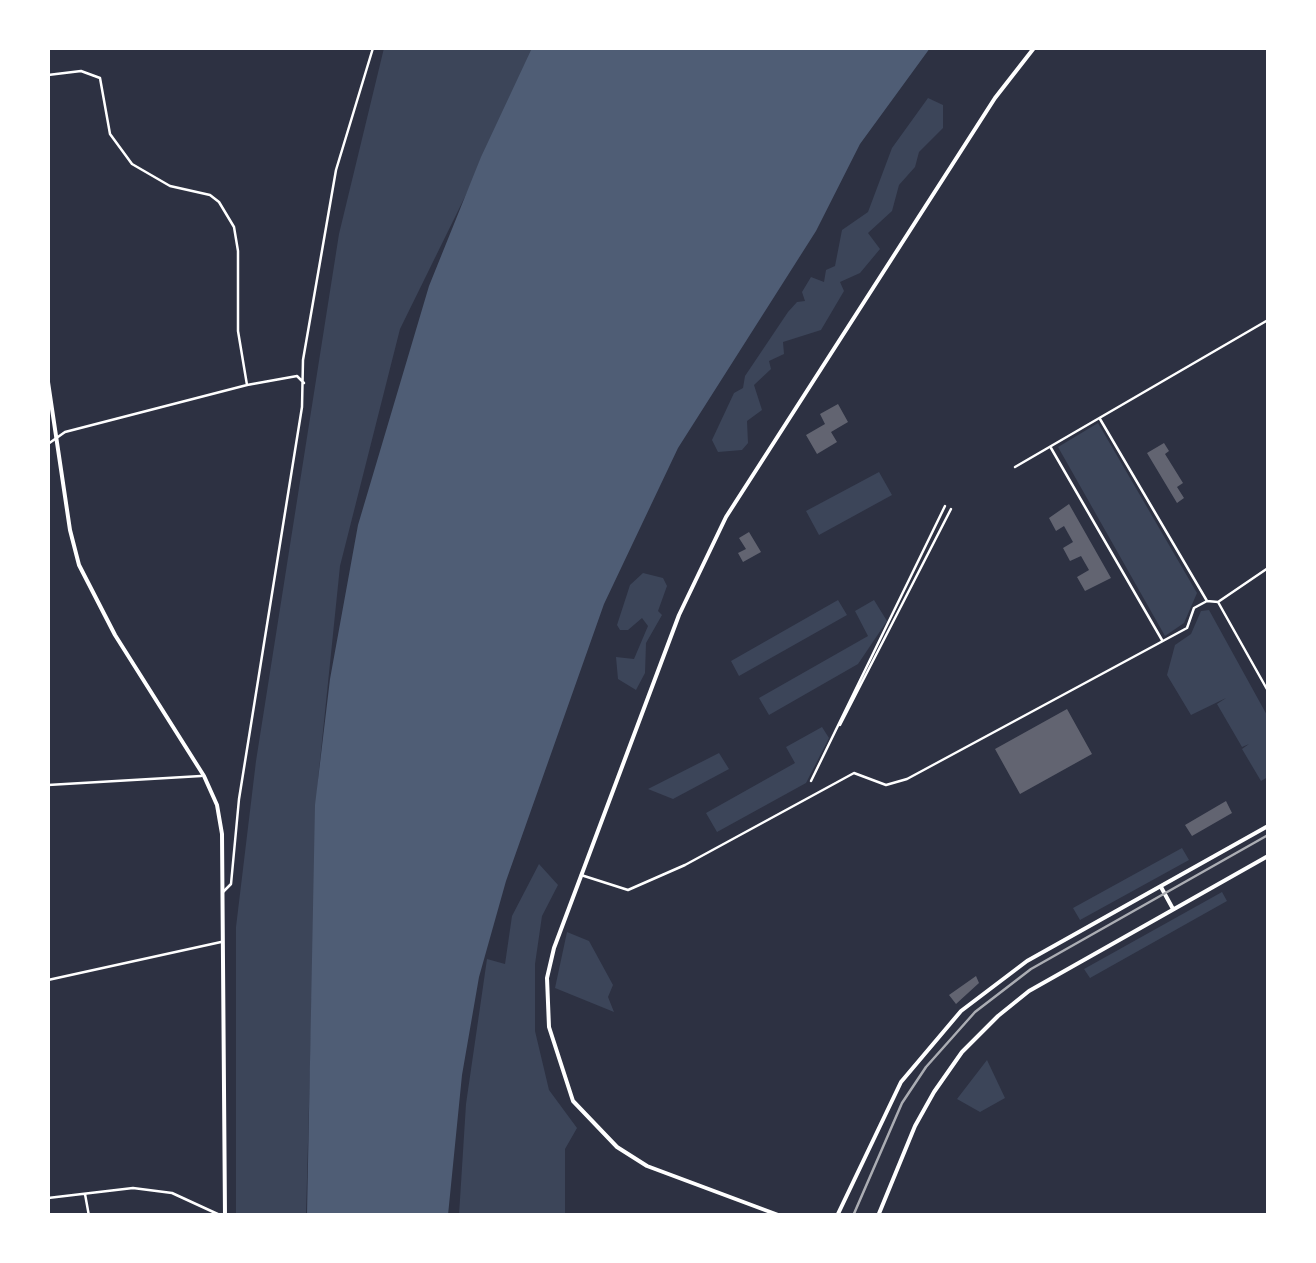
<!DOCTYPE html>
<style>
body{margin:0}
#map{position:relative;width:1316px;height:1263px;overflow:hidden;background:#2d3142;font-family:"PT Serif",serif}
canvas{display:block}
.frame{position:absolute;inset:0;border:50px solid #fff;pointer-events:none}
</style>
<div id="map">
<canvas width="1316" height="1263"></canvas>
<div class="frame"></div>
</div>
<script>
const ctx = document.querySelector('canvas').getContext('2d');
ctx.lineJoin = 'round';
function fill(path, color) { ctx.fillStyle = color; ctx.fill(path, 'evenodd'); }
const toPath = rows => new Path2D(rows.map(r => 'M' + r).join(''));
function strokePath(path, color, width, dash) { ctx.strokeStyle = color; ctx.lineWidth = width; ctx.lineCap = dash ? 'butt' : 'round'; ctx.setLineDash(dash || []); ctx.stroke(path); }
fill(toPath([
 [384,48,538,48,400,329,340,566,318,780,306,1215,236,1216,236,927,256,761,339,234],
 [928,98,943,105,943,128,919,152,915,167,899,185,892,211,868,233,880,249,860,273,840,282,844,291,821,330,783,342,784,354,769,361,771,369,754,385,762,410,747,421,748,443,742,450,718,452,712,440,734,393,743,388,745,376,788,312,797,302,805,301,802,292,811,277,824,282,826,270,835,266,842,230,868,212,892,148],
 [1098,423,1197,593,1184,623,1165,636,1058,447],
 [879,472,892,495,819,535,806,511],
 [643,573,663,578,667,586,658,611,662,615,646,643,645,673,636,690,618,679,616,657,634,659,648,626,642,618,628,630,620,630,617,625,630,585],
 [838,600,847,615,739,676,731,661],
 [874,600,887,621,858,664,769,715,759,698,868,636,855,611],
 [1209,610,1268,717,1268,777,1261,781,1242,749,1249,744,1242,747,1217,704,1226,698,1191,715,1167,675,1175,645,1191,634,1201,611],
 [822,727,829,738,806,783,717,832,706,813,795,763,786,747],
 [719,753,729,769,673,799,648,789],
 [1182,848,1189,860,1080,920,1073,908],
 [539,864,558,885,542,916,535,964,535,1031,549,1090,577,1128,565,1149,565,1215,459,1215,466,1104,487,959,505,964,512,916],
 [1222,892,1227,901,1090,978,1084,969],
 [567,932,589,941,613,985,608,997,614,1012,555,988],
 [987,1060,1005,1098,980,1112,957,1099]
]), '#3c4559');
fill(toPath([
 [532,48,930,48,860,144,816,231,678,448,604,604,506,881,479,977,462,1075,448,1215,307,1215,315,805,330,679,358,525,429,286,481,157]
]), '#4f5d75');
fill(toPath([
 [838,404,848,422,831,432,837,442,817,454,806,435,825,424,820,414],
 [1164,443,1169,451,1165,454,1183,483,1177,487,1184,498,1177,503,1147,453],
 [1069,504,1111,578,1085,591,1077,577,1089,570,1081,556,1070,561,1063,548,1073,542,1064,526,1056,531,1049,518],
 [749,532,761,552,743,562,738,553,746,549,739,538],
 [1067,709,1092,754,1020,794,995,749],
 [1226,801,1232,813,1192,836,1185,825],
 [976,976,979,983,956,1004,949,995]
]), '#626471');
strokePath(toPath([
 [840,725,951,509],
 [811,781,945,506]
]), '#fff', 2.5);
strokePath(toPath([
 [48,75,81,71,100,78,110,134,132,164,170,186,210,195,219,202,234,227,238,251,238,331,247,385],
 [1100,419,1207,601],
 [48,444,65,432,247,385,297,376,304,383],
 [1051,448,1162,640],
 [1015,467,1268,320],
 [1218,602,1268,691],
 [48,785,201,776],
 [581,875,628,890,685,865,854,773,886,785,907,779,1187,628,1194,608,1207,601,1218,602,1268,568],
 [223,892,231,884,239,799,302,407,303,360,336,170,373,48],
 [48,980,221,942],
 [85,1194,89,1216],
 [48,1198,133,1188,172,1193,222,1216]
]), '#fff', 2.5);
strokePath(toPath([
 [48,382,70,530,79,565,115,635,204,776,217,805,222,834,225,1216]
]), '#fff', 4);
strokePath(toPath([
 [1161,887,1173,909],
 [781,1216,647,1166,617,1147,573,1101,549,1027,547,978,554,948,679,615,726,517,995,98,1034,48],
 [837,1216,901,1082,961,1011,1027,961,1268,826],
 [878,1216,915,1126,934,1092,962,1052,998,1016,1029,991,1268,856]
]), '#fff', 4);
strokePath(toPath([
 [853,1216,902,1103,926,1067,975,1012,1031,969,1268,835]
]), '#abadb3', 2.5);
</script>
